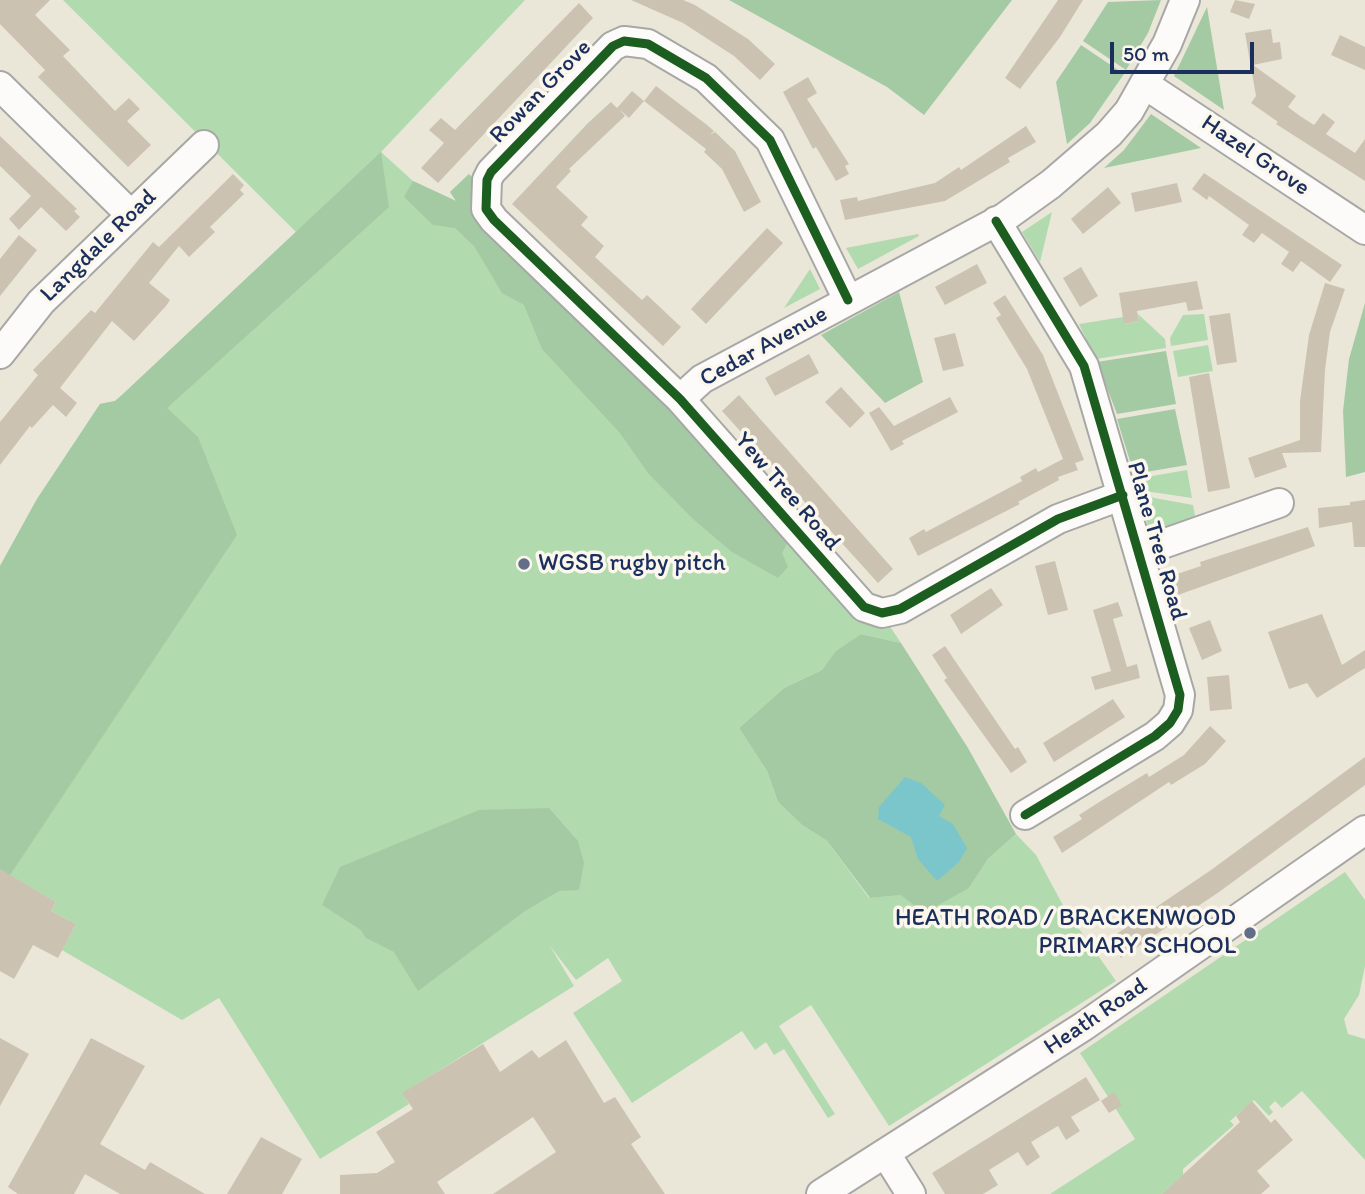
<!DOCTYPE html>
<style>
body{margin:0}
#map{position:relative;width:1365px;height:1194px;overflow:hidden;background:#eae7d9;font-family:Itim,sans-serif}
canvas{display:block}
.scale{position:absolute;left:1110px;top:42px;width:144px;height:32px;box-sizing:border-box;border:4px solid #1b2f5e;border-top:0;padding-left:9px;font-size:21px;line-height:24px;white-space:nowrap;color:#1b2f5e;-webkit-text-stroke:5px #fbf7ec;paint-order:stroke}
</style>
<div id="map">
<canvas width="1365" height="1194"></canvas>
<div class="scale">50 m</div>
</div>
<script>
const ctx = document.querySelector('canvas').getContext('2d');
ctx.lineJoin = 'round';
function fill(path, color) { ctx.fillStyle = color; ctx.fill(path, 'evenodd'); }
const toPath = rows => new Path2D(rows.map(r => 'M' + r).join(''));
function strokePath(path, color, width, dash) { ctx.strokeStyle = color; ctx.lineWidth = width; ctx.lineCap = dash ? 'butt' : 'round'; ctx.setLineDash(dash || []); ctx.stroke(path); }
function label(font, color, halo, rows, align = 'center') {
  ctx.font = font + ' Itim,sans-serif'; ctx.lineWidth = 7; ctx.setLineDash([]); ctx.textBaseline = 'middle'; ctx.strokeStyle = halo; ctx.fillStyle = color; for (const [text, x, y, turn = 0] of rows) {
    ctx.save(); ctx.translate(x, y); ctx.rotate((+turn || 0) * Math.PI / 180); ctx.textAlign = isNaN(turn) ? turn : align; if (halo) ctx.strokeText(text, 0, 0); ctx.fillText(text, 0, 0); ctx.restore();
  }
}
fill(toPath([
 [63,0,525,0,381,152,413,181,456,201,450,192,469,174,885,619,901,643,861,634,837,651,822,670,784,688,739,728,767,771,778,802,802,825,827,841,869,898,969,888,988,859,1016,834,1036,855,1065,909,1116,981,889,1126,811,1005,779,1026,835,1114,828,1118,784,1049,774,1055,766,1042,755,1050,742,1031,632,1103,573,1013,622,981,608,958,576,980,550,946,574,986,403,1093,409,1104,320,1159,219,998,182,1020,62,950,76,924,51,911,56,902,0,870,0,566,37,499,100,404,115,401,123,394,296,232],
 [1052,212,1040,262,1022,232],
 [918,234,919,236,858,269,846,248],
 [810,269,820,289,784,308],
 [1138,314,1165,339,1166,348,1096,359,1079,324,1123,317,1125,324,1139,321],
 [1204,314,1208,340,1171,346,1170,338,1183,315],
 [1208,345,1213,371,1178,377,1173,351],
 [1187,470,1192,498,1138,490,1135,479],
 [1138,495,1193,505,1197,527,1151,535],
 [1345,872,1365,900,1365,966,1359,995,1344,1019,1348,1034,1365,1039,1365,1160,1302,1091,1282,1108,1275,1101,1269,1107,1273,1112,1269,1116,1254,1100,1230,1121,1234,1125,1183,1169,1183,1175,1162,1194,1050,1194,1135,1139,1080,1053]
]), '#b2daaf');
fill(toPath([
 [729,0,1012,0,924,115,887,87],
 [1161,0,1148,33,1126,70,1083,41,1108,2],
 [1207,7,1224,110,1174,76],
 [1081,45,1124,74,1090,123,1067,144,1056,82],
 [1151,114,1201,148,1104,168,1124,150],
 [381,152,389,207,167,408,198,437,237,535,10,875,0,869,0,566,37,499,100,404,115,401,123,394],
 [469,174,791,536,782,553,788,567,778,578,732,552,692,518,648,473,620,433,542,349,524,305,502,293,474,246,455,228,433,225,404,197,413,181,456,201,450,192],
 [899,292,923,382,885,403,821,335],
 [1365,303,1365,472,1346,477,1343,411,1349,359],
 [1166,351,1176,404,1117,414,1097,362],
 [1175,409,1187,465,1134,474,1117,419],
 [861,634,901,643,968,748,1016,834,988,859,969,888,924,913,901,895,870,898,827,841,802,825,778,802,767,771,739,728,784,688,822,670,836,651],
 [549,808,578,841,584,863,579,890,559,891,525,911,418,991,394,952,366,938,361,930,322,905,340,867,479,810]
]), '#a4caa4');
fill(toPath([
 [905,777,921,783,945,805,939,816,953,824,967,848,959,862,937,881,918,859,911,837,878,819,879,807]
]), '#7bc6cb');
fill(toPath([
 [0,0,50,0,35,15,70,50,63,56,115,111,129,98,140,109,127,121,151,145,128,167,38,77,45,70,0,24],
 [631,0,683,0,695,5,748,39,775,64,760,80,734,56,683,23],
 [1058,0,1083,0,1060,37,1020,89,1005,78],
 [1235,0,1255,4,1249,19,1230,12],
 [579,3,593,18,438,183,421,168,444,143,429,130,441,118,455,130],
 [1271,29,1273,43,1280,42,1282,59,1253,65,1296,96,1288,107,1300,116,1314,125,1323,113,1335,122,1326,134,1355,153,1365,139,1365,181,1276,124,1278,122,1251,103,1256,96,1245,33],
 [1340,35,1365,47,1365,70,1331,55],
 [808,77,817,93,807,99,849,164,845,166,849,174,836,181,816,147,813,149,783,92],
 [656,86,707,125,714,131,710,135,715,132,735,151,761,202,744,212,722,169,704,152,706,149,644,101],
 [632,91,644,101,629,118,620,110,625,116,569,169,571,171,556,187,588,217,581,225,604,246,595,257,642,300,647,295,681,327,663,346,512,204,588,123,611,102,617,108],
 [1026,126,1036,142,1008,158,1010,162,945,201,845,220,840,200,857,197,858,201,935,183,959,167,961,170],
 [0,136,77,209,74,211,80,217,66,231,41,207,19,230,9,219,31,196,0,166],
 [1204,173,1342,265,1330,282,1301,261,1293,272,1281,264,1289,252,1262,233,1254,243,1242,235,1249,225,1209,196,1207,200,1192,189],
 [233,174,244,185,240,190,244,194,210,227,215,232,189,257,179,246,149,283,170,300,166,306,134,341,112,321,60,388,77,403,66,417,53,405,32,428,30,426,0,465,0,422,38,375,33,370,91,310,95,313,153,242,159,247],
 [1177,183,1182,202,1135,212,1131,193],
 [1108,187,1121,203,1083,234,1071,219],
 [767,228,783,243,706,324,691,309],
 [19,235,37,250,0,296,0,259],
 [977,264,987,283,945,305,935,287],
 [1081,267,1098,296,1080,307,1063,278],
 [1197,281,1203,309,1188,311,1186,302,1137,311,1139,321,1124,324,1119,293],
 [1325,283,1345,289,1330,332,1325,370,1321,452,1282,453,1287,467,1255,478,1248,458,1300,440,1300,401,1309,335],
 [1005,295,1043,355,1084,460,1075,463,1078,470,1058,477,1059,480,1018,502,1020,504,918,556,909,538,924,529,926,532,1022,481,1020,477,1036,468,1038,472,1063,459,1027,369,996,318,1001,315,993,303],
 [1230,313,1237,362,1217,365,1209,316],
 [955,333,964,366,943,371,934,338],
 [809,354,819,373,775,396,765,378],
 [1209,373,1230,488,1208,492,1189,377],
 [841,387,865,413,850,428,825,402],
 [739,395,893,569,878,583,722,411],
 [950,397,958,412,902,441,904,444,891,451,869,413,879,407,894,426],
 [1365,500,1365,547,1354,547,1352,522,1319,528,1318,508,1350,505,1350,502],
 [1308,527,1315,546,1178,595,1171,576,1201,566,1200,562],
 [1055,561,1068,610,1048,615,1035,566],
 [991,588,1003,605,961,634,950,615],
 [1118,602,1123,616,1113,619,1127,667,1137,664,1140,678,1095,690,1091,677,1111,671,1093,610],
 [1322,614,1342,665,1365,650,1365,668,1317,698,1307,683,1289,689,1268,632],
 [1210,620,1222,651,1202,660,1189,628],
 [945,646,1015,749,1018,747,1027,762,1011,773,944,680,947,678,932,655],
 [1229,675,1232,709,1210,711,1207,677],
 [1113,699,1125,717,1054,762,1043,743],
 [1210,726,1226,741,1205,764,1171,785,1169,782,1062,853,1053,837,1082,819,1079,815,1104,799,1147,773,1149,777,1184,755],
 [1365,757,1365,785,1219,892,1121,958,1109,939,1211,870],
 [0,869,56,902,51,911,76,924,58,958,33,945,14,979,0,971],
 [0,1038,29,1054,0,1106],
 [91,1038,145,1066,100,1144,145,1170,150,1162,205,1194,120,1194,85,1174,74,1194,18,1194,8,1187],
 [566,1040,604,1103,615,1097,641,1137,631,1144,665,1194,493,1194,556,1152,533,1117,437,1182,445,1194,340,1194,340,1175,377,1173,395,1162,376,1132,413,1109,402,1093,483,1044,500,1072,532,1050,539,1058],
 [1086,1077,1100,1100,1071,1117,1080,1131,1066,1140,1058,1126,1031,1142,1040,1157,1027,1166,1018,1152,989,1170,998,1185,983,1194,945,1194,932,1173],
 [1114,1092,1122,1105,1109,1113,1101,1101],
 [1252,1101,1271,1123,1275,1119,1293,1140,1257,1171,1270,1186,1261,1194,1162,1194,1240,1122,1236,1116],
 [261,1137,302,1159,282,1194,227,1194]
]), '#ccc2b2');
const minor = toPath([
 [1144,84,1365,230],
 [0,86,130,214],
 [996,221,1084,366,1180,695,1178,710,1170,723,1155,736,1025,815],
 [848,300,770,140,706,78,648,44,624,41,613,46,491,172,487,180,486,209,494,220,680,399,864,607,882,613,900,609,1058,519,1123,495],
 [0,354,41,302,204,145],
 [680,399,702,379,1005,217,1051,184,1109,134,1129,111,1167,44,1185,0],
 [1140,552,1279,503],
 [886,1154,911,1194],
 [821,1194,1084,1026,1365,830]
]);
strokePath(minor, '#a7a8a6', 32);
strokePath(minor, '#fcfbf9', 28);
strokePath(toPath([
 [996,221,1084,366,1180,695,1178,710,1170,723,1155,736,1025,815],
 [848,300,770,140,706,78,648,44,624,41,613,46,491,172,487,180,486,209,494,220,680,399,864,607,882,613,900,609,1058,519,1123,495]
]), '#1b5e20', 9);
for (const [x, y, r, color] of [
 [524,564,7,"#636f89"],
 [1250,933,7,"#636f89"]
]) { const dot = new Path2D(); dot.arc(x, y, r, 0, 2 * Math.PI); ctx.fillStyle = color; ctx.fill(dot); strokePath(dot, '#fbf7ec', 2.5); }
label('24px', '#1b2f5e', '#fbf7ec', [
 ["Rowan Grove",541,92,-46],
 ["Hazel Grove",1255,156,34],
 ["Langdale Road",99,246,-44],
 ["Cedar Avenue",764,347,-29],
 ["Yew Tree Road",787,492,49],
 ["Plane Tree Road",1156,541,74],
 ["Heath Road",1096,1017,-34]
]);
label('24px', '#1b2f5e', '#fbf7ec', [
 ["WGSB rugby pitch",538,564],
 ["HEATH ROAD / BRACKENWOOD",1236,919,"right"],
 ["PRIMARY SCHOOL",1236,947,"right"]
], 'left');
</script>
